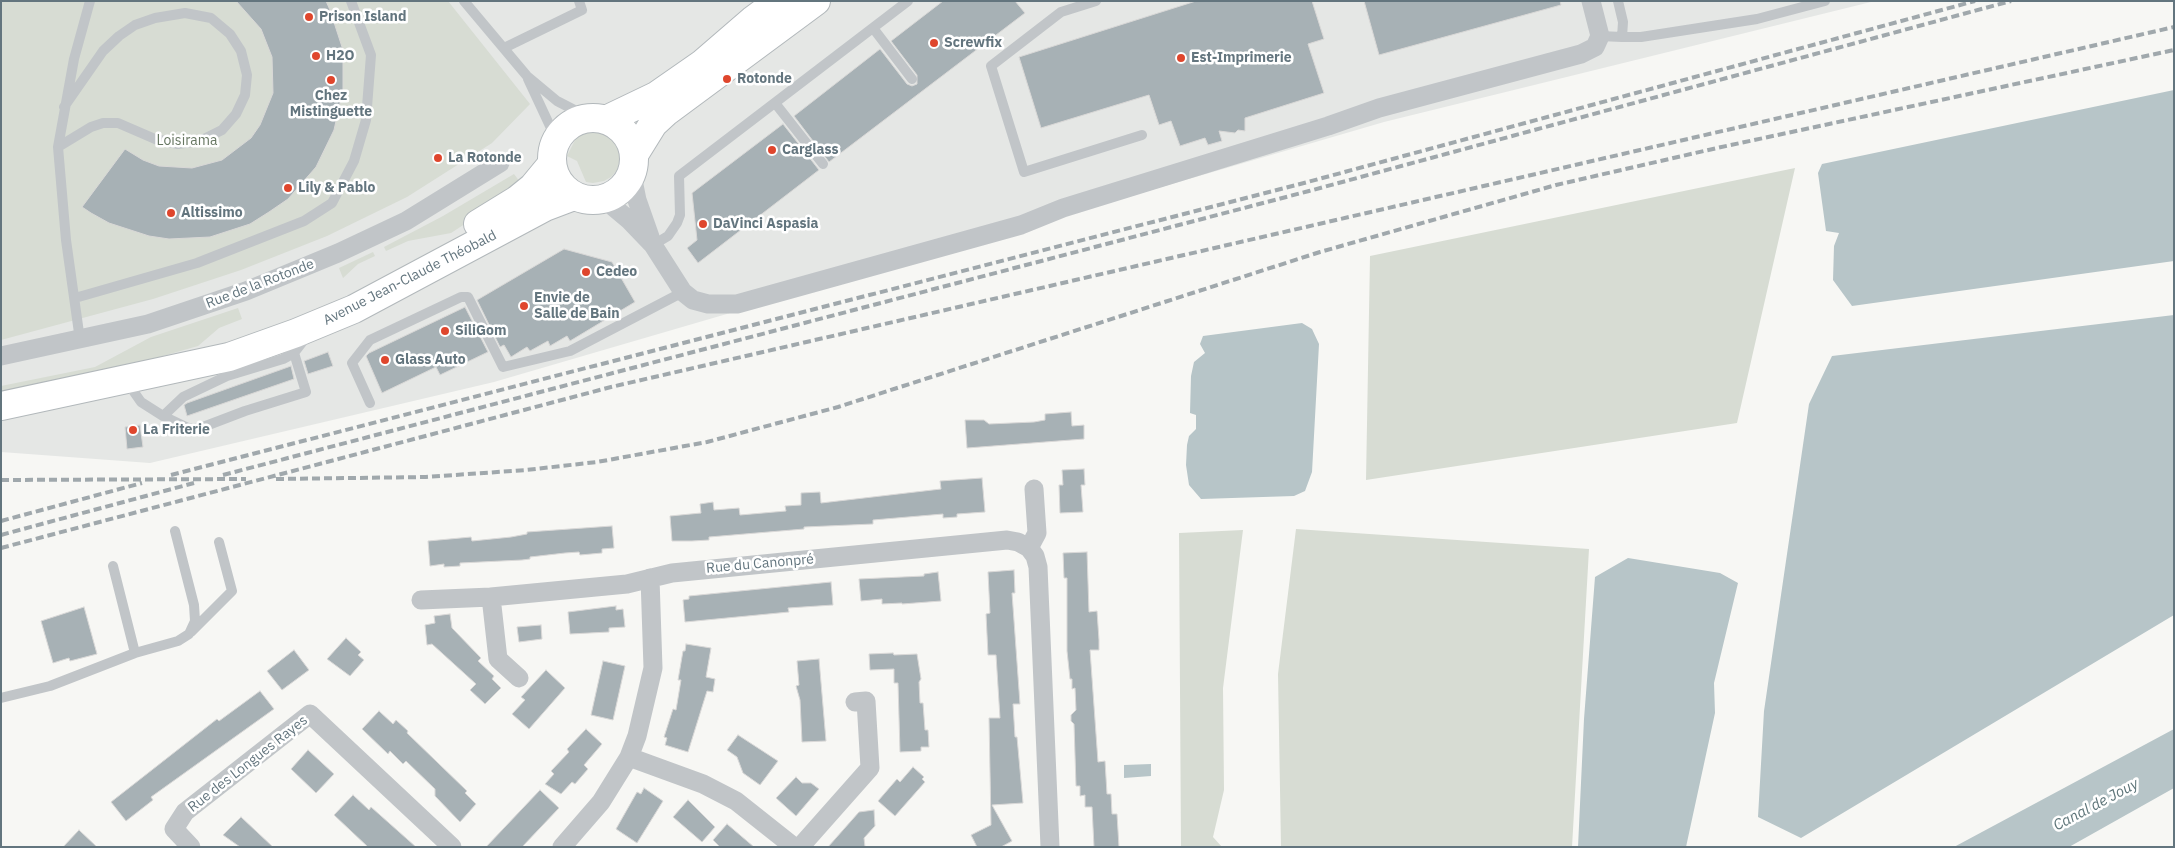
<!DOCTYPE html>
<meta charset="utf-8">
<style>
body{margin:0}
#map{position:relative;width:2175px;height:848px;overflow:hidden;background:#f7f7f4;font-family:"IBM Plex Sans",sans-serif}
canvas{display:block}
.frame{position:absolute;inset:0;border:2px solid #63757e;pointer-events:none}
</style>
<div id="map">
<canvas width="2175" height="848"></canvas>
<div class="frame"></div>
</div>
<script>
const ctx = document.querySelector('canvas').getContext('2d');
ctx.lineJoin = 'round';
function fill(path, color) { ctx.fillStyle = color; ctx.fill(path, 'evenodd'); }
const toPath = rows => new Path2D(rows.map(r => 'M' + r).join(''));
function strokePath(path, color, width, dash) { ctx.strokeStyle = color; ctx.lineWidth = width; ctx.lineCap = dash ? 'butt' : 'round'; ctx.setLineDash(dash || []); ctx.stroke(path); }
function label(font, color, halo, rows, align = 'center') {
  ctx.font = font + ' "IBM Plex Sans",sans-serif'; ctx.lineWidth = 5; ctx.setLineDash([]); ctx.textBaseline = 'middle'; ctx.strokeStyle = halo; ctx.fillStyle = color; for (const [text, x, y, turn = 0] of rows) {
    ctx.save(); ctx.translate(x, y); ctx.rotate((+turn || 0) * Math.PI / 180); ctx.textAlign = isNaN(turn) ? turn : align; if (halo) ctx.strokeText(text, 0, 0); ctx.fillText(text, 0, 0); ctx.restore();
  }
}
fill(toPath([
 [1,1,1875,1,1384,122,494,382,150,463,1,452]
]), '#e5e7e5');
fill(toPath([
 [1,1,448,1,530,104,492,143,407,197,327,236,241,270,153,299,1,340],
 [596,131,605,133,613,139,619,148,620,159,617,170,611,177,604,181,593,183,586,182,577,161,567,156,576,138,586,132],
 [1795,168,1737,423,1366,480,1370,256],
 [514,174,523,186,451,233,408,241,386,251,384,247,443,216],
 [373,252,375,256,358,264,343,278,339,268],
 [238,308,242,319,219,328,198,346,114,370,1,393,1,386,95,367,151,337],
 [1296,529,1589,549,1572,847,1281,847,1278,674],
 [1243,530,1223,688,1224,790,1213,837,1222,847,1181,847,1179,533]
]), '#d7dcd3');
fill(toPath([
 [2174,90,2174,261,1852,306,1833,280,1834,246,1839,233,1826,231,1818,173,1822,164],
 [2174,315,2174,615,1801,838,1758,817,1764,711,1809,404,1832,356],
 [1302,323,1312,329,1319,344,1312,472,1305,491,1294,496,1201,499,1189,485,1186,465,1187,445,1189,436,1196,429,1196,415,1190,413,1191,376,1194,362,1205,353,1200,344,1203,336],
 [1628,558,1720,573,1738,583,1714,683,1715,713,1686,847,1578,847,1584,719,1595,577],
 [2174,729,2174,788,2069,847,1954,847],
 [1151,764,1151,776,1124,778,1124,765]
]), '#b7c5c8');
const building = toPath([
 [236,1,326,1,330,10,343,50,343,90,334,130,316,167,288,199,269,212,250,224,210,237,169,239,149,236,109,223,91,213,82,207,125,149,143,160,159,166,192,168,222,160,251,138,260,125,273,93,272,57,261,29,236,1],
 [943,1,1015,1,1025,13,829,162,794,116,880,49,907,84,912,86,917,84,917,75,891,41,943,1],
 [1196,1,1312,1,1324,39,1308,44,1324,93,1245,118,1245,131,1238,130,1235,133,1219,131,1222,141,1208,145,1205,138,1180,146,1171,121,1159,125,1149,95,1041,128,1019,57,1196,1],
 [1364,1,1560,1,1561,5,1379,55,1364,1],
 [783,124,819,170,698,263,687,248,697,240,692,193,783,124],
 [564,249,612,262,635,302,570,341,567,336,550,346,548,341,530,351,527,347,511,357,504,345,500,347,477,300,564,249],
 [465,307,488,352,440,375,436,367,382,393,366,356,369,353,465,307],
 [328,352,333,366,308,374,304,361,328,352],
 [291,366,294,379,187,416,184,405,187,403,291,366],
 [1071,412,1072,426,1084,425,1084,439,967,448,965,420,984,420,989,424,1034,422,1045,420,1045,414,1071,412],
 [140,425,143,447,127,449,125,427,140,425],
 [1084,469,1085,485,1081,485,1083,512,1060,513,1059,485,1063,485,1062,470,1084,469],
 [982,478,985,512,957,514,957,517,943,518,943,514,873,520,873,524,804,527,804,529,709,537,709,540,692,541,672,541,670,516,701,513,700,504,713,502,714,510,739,508,740,515,786,511,785,506,801,505,801,493,820,492,821,503,941,489,940,481,982,478],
 [612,526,614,548,602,549,602,553,580,555,579,552,565,553,530,557,530,559,522,560,460,563,460,566,444,567,444,564,430,566,428,541,471,537,472,541,511,537,527,534,527,532,612,526],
 [1087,552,1089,612,1097,611,1099,640,1099,650,1090,650,1098,762,1105,761,1107,794,1111,794,1112,814,1117,814,1119,847,1094,847,1092,807,1085,807,1085,795,1080,796,1080,786,1076,786,1074,724,1071,721,1071,715,1076,710,1075,688,1072,689,1072,679,1070,679,1067,651,1067,578,1064,578,1063,553,1087,552],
 [1014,570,1015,593,1012,593,1020,704,1013,704,1015,737,1017,737,1023,803,992,805,1012,841,1001,847,977,847,971,835,991,825,989,718,1000,718,996,655,988,655,986,614,990,613,988,572,1014,570],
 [938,572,941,601,902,604,902,603,882,604,882,599,861,601,859,579,924,576,924,574,938,572],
 [831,582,833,605,788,608,789,612,685,622,683,600,689,599,689,596,831,582],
 [616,606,616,610,623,609,625,627,609,628,609,632,570,634,568,612,616,606],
 [84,607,97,654,70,661,69,658,53,663,41,621,84,607],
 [450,614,452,628,481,658,478,661,494,676,492,679,501,688,485,704,470,690,476,684,432,644,427,645,425,625,435,623,434,616,450,614],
 [541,625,542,639,519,642,517,627,541,625],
 [346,638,361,652,358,655,364,660,350,676,327,659,346,638],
 [686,644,711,648,706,677,715,679,713,692,707,691,688,752,665,745,667,738,664,737,673,709,676,710,681,680,678,680,683,651,685,651,686,644],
 [294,650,309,670,282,690,267,671,294,650],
 [893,653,894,655,917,654,921,679,919,682,920,703,923,703,925,730,928,730,929,747,921,747,921,751,900,752,898,683,894,683,894,669,870,670,869,654,893,653],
 [819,659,826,741,802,742,800,700,796,686,799,685,797,661,819,659],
 [603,661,625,666,613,720,591,715,603,661],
 [546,670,565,688,529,729,512,714,525,700,521,697,546,670],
 [260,691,274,709,151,797,153,800,126,821,111,802,217,719,219,721,260,691],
 [379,711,393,724,396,720,408,731,407,733,467,791,465,793,476,804,460,822,435,796,435,789,406,761,403,764,390,751,388,754,362,729,379,711],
 [586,729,602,744,584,765,588,769,575,784,572,782,561,794,545,784,554,774,551,771,569,752,567,749,586,729],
 [738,735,778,761,760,785,743,773,737,757,727,750,738,735],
 [308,750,334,774,316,793,291,769,308,750],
 [913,767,924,777,922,779,925,782,895,816,878,801,897,779,900,782,913,767],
 [796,777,802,783,811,783,819,789,796,816,776,798,796,777],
 [644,788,663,801,637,843,616,829,637,792,641,794,644,788],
 [540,790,559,808,522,847,486,847,540,790],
 [353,795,369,810,371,807,416,847,368,847,334,815,353,795],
 [688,800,715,827,702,842,673,817,688,800],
 [874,810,875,826,864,838,865,847,828,847,859,812,874,810],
 [241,817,273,847,240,847,223,835,241,817],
 [727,824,754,847,720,847,713,840,727,824],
 [79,830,97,847,63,847,79,830]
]);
fill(building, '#a7b1b5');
strokePath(building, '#d9d8d7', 1);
const primary = toPath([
 '552 159a41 41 0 1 1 82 0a41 41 0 1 1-82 0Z',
 [608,119,656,96,702,64,753,20,779,1],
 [635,153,653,124,666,112,816,1],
 [478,224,517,200,533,187,552,164],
 [1,406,229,357,296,333,354,309,545,207,574,196]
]);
strokePath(primary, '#b2b8bb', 30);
strokePath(toPath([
 [464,1,527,76,557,101,588,117],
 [1096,1,1061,12,991,66,1024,172,1142,135],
 [873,28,912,79],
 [1600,36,1622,37,1623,22,1618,1],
 [1622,37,1641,37,1757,19,1825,1],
 [504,48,582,10,579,1],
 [528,79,556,139],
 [775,103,823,164],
 [58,147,91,127,103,123,118,123,155,139,178,144,200,141,222,130,236,114,245,95,247,75,241,51,230,34,211,18,185,13,155,18,135,25,119,36,103,51,64,107],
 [653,245,668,236,677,223,680,215,679,176,908,1],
 [75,298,197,263,304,221,332,203,354,161,366,120,371,55,351,1],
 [80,340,66,240,58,147,74,59,90,1],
 [127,382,141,402,163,416,190,429,203,427,245,411,306,392,294,353],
 [370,403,352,363,370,340,461,297,468,297,503,367,570,351,683,292],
 [163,416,183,397,227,376,283,359,294,353,307,336],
 [113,566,135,653],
 [191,632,232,591,219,542],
 [1,698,50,686,135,653,178,641,189,634,195,621,194,605,175,531]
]), '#c1c5c8', 10);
strokePath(toPath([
 [632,175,637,200,650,237],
 [604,199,629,220,653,245,683,292,693,300,708,304,737,304,1021,225,1063,208,1328,126,1379,108,1581,54,1595,47,1600,36,1591,1],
 [1,356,148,324,246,291,338,253,406,221,500,163],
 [1029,548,1037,533,1034,489],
 [491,597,498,659,519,678],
 [421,600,491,597,627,584,672,573,1007,540,1018,542,1029,548,1035,556,1038,567,1050,847],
 [629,757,703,784,736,801,794,847],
 [191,847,174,829,185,812,310,714,452,847],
 [562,847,601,802,629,757,637,736,653,668,650,578],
 [800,847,870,768,866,701,855,702]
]), '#c1c5c8', 19);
strokePath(primary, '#fff', 28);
strokePath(toPath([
 [171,475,1304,183,1975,1],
 [223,475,1309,191,2011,1],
 [276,479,426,477,526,470,597,462,707,442,838,407,1320,252,1556,185,1717,148,2174,50],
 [1,480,246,479],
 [1,521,142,483],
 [1,535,194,483],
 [1,548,611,387,2174,27]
]), '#a0a8ac', 4, [8, 4]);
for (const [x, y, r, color] of [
 [309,17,5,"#df462d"],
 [934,43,5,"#df462d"],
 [316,56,5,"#df462d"],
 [1181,58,5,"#df462d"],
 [727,79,5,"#df462d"],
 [331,80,5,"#df462d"],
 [772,150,5,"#df462d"],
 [438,158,5,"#df462d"],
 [288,188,5,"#df462d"],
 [171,213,5,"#df462d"],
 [703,224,5,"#df462d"],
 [586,272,5,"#df462d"],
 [524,306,5,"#df462d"],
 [445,331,5,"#df462d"],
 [385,360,5,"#df462d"],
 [133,430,5,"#df462d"]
]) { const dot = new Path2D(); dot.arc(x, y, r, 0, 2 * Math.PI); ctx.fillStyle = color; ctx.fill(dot); strokePath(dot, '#fff', 2); }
label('bold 14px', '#63757e', '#fff', [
 ["Prison Island",319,17],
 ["Screwfix",944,43],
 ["H2O",326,56],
 ["Est-Imprimerie",1191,58],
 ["Rotonde",737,79],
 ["Chez",331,96,"center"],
 ["Mistinguette",331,112,"center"],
 ["Carglass",782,150],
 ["La Rotonde",448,158],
 ["Lily & Pablo",298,188],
 ["Altissimo",181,213],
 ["DaVinci Aspasia",713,224],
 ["Cedeo",596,272],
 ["Envie de",534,298],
 ["Salle de Bain",534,314],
 ["SiliGom",455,331],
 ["Glass Auto",395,360],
 ["La Friterie",143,430]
], 'left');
label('14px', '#677762', '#fff', [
 ["Loisirama",187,141]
]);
label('14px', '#63757e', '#fff', [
 ["Avenue Jean-Claude Théobald",410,278,-27],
 ["Rue de la Rotonde",260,284,-21],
 ["Rue du Canonpré",760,564,-5],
 ["Rue des Longues Rayes",248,764,-38]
]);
label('italic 15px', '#5e7579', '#fff', [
 ["Canal de Jouy",2096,805,-28]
]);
</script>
